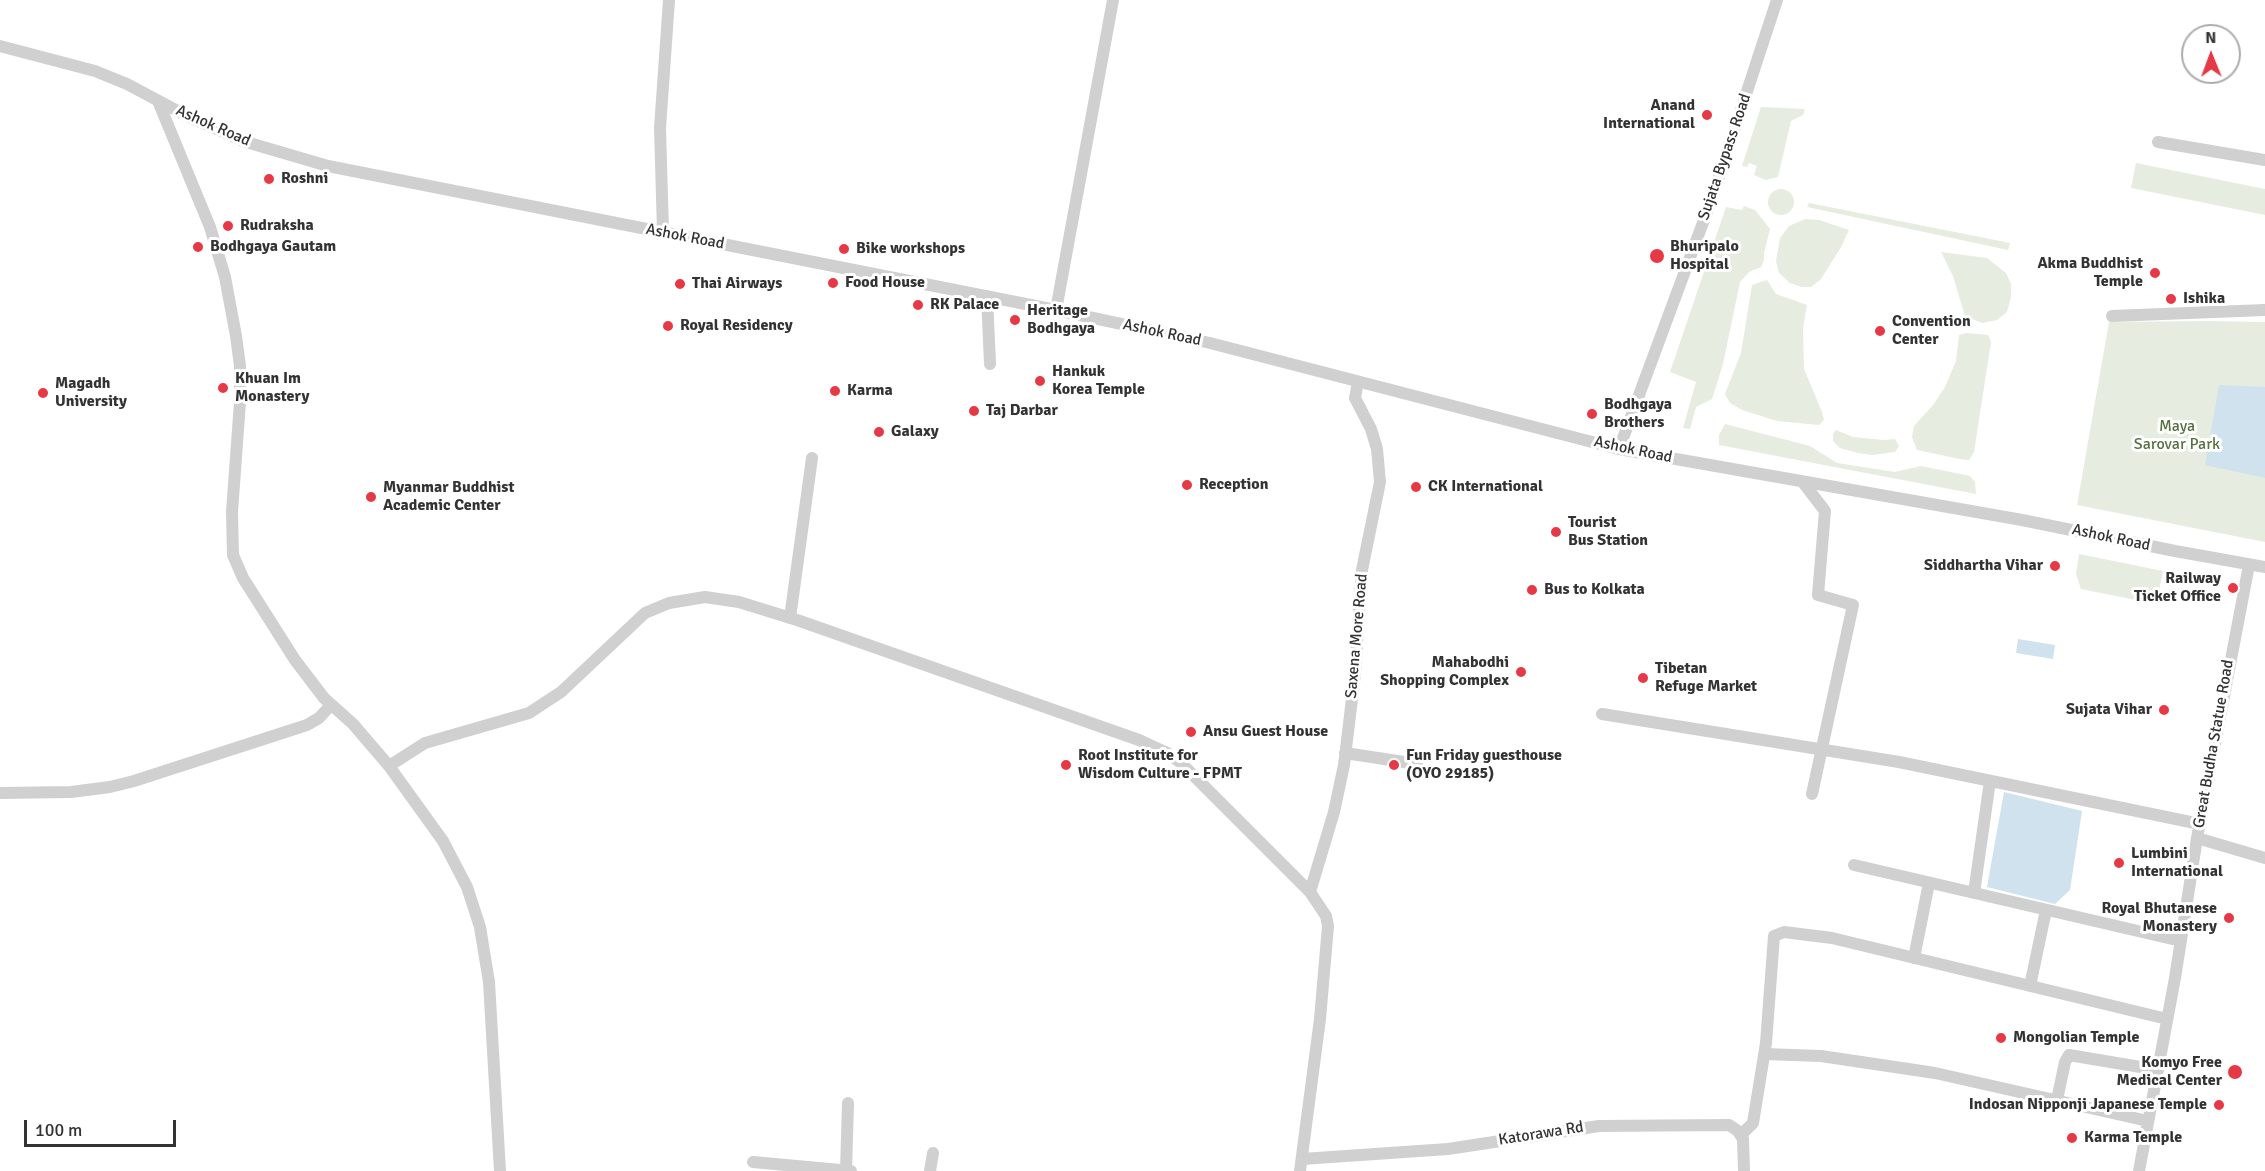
<!DOCTYPE html>
<style>
body{margin:0}
#map{position:relative;width:2265px;height:1171px;overflow:hidden;background:#fff;font-family:Signika,sans-serif}
canvas{display:block}
.north{position:absolute;left:2181px;top:24px;width:60px;height:60px;box-sizing:border-box;background:#fff;border:2px solid #adadad;border-radius:50%;rotate:359deg;font-size:16px;font-weight:700;line-height:24px;text-align:center;color:#333}
.north::after{content:'';display:block;margin:auto;width:21px;height:27px;background:#e63946;clip-path:polygon(50% 0,100% 100%,50% 72%,0 100%)}
.scale{position:absolute;left:24px;top:1120px;width:152px;height:27px;box-sizing:border-box;border:3px solid #333;border-top:0;padding-left:8px;font-size:18px;line-height:21px;white-space:nowrap;color:#333;-webkit-text-stroke:4px #fff;paint-order:stroke}
</style>
<div id="map">
<canvas width="2265" height="1171"></canvas>
<div class="north">N</div>
<div class="scale">100 m</div>
</div>
<script>
const ctx = document.querySelector('canvas').getContext('2d');
ctx.lineJoin = 'round';
function fill(path, color) { ctx.fillStyle = color; ctx.fill(path, 'evenodd'); }
const toPath = rows => new Path2D(rows.map(r => 'M' + r).join(''));
function strokePath(path, color, width, dash) { ctx.strokeStyle = color; ctx.lineWidth = width; ctx.lineCap = dash ? 'butt' : 'round'; ctx.setLineDash(dash || []); ctx.stroke(path); }
function label(font, color, halo, rows, align = 'center') {
  ctx.font = font + ' Signika,sans-serif'; ctx.lineWidth = 6; ctx.setLineDash([]); ctx.textBaseline = 'middle'; ctx.strokeStyle = halo; ctx.fillStyle = color; for (const [text, x, y, turn = 0] of rows) {
    ctx.save(); ctx.translate(x, y); ctx.rotate((+turn || 0) * Math.PI / 180); ctx.textAlign = isNaN(turn) ? turn : align; if (halo) ctx.strokeText(text, 0, 0); ctx.fillText(text, 0, 0); ctx.restore();
  }
}
fill(toPath([
 [1761,107,1805,109,1803,115,1791,121,1778,177,1766,180,1754,175,1757,166,1749,163,1747,167,1742,166],
 [2136,163,2265,189,2265,215,2131,188],
 '1768 202a13 13 0 1 1 26 0a13 13 0 1 1-26 0Z',
 [1809,203,2010,243,2008,250,1807,207],
 [1744,206,1755,210,1770,229,1764,253,1764,260,1761,267,1749,272,1740,282,1723,364,1712,399,1696,407,1690,429,1683,428,1696,382,1670,372,1726,207,1742,210],
 [1805,219,1819,220,1849,230,1841,247,1821,279,1811,287,1802,287,1790,283,1779,273,1776,261,1780,238,1789,226],
 [1941,252,1987,258,2006,273,2011,284,2011,297,2007,312,1997,320,1982,323,1965,316,1953,276],
 [1767,280,1776,294,1807,305,1803,328,1804,369,1822,412,1824,420,1819,425,1777,421,1742,410,1730,403,1725,394,1741,353,1752,285],
 [2209,321,2265,322,2265,542,2077,505,2109,322],
 [1967,333,1988,335,1991,342,1974,452,1969,460,1960,459,1917,450,1912,437,1914,426,1933,405,1945,387,1956,361,1959,335],
 [1725,424,1810,446,1837,463,1895,472,1921,466,1970,476,1975,482,1976,494,1719,445,1719,435],
 [1836,430,1853,437,1883,440,1895,439,1899,446,1895,452,1872,455,1858,453,1840,448,1833,441,1833,434],
 [2079,554,2163,571,2158,596,2151,603,2081,589,2076,574]
]), '#e6ecdf');
fill(toPath([
 [2219,385,2265,387,2265,478,2205,465],
 [2018,639,2055,645,2053,659,2016,653],
 [2004,792,2082,811,2070,890,2055,904,1987,887]
]), '#cfe2ee');
strokePath(toPath([
 [0,46,95,71,127,84,187,116,246,142,328,166,1056,310,1210,343,1619,449,2022,520,2175,551,2265,567],
 [158,101,210,227,225,277,236,336,240,366,240,402,232,512,233,555,243,578,295,660,324,698,353,724,389,766,443,841,467,887,480,927,489,982,500,1171],
 [2158,142,2265,160],
 [663,232,660,128,669,0],
 [987,296,990,364],
 [1056,310,1113,0],
 [2112,316,2265,310],
 [1619,449,1711,201,1777,0],
 [1802,481,1825,511,1818,595,1853,605,1812,794],
 [790,618,812,458],
 [1602,714,1899,762,2200,824],
 [1345,753,1417,764],
 [389,766,425,743,529,713,561,692,645,613,669,603,705,597,739,602,797,620,1139,740,1167,753,1180,762,1310,892,1326,916,1328,926,1320,1019,1300,1171],
 [0,793,71,792,110,787,134,781,307,725,319,718,331,705],
 [2197,838,2265,858],
 [1854,865,2181,941],
 [1310,892,1334,812,1344,765,1355,674,1362,570,1380,482,1377,449,1371,429,1355,398,1358,382],
 [1974,893,1990,781],
 [1914,958,1929,883],
 [2030,986,2046,910],
 [1764,1054,1821,1056,1935,1073,2148,1121],
 [2057,1100,2065,1062,2069,1055,2158,1070],
 [1741,1135,1753,1123,1766,1043,1774,936,1784,932,1832,938,2167,1019],
 [1302,1159,1448,1149,1599,1126,1729,1125,1738,1131,1743,1139,1744,1171],
 [753,1162,851,1171],
 [846,1171,848,1103],
 [930,1171,933,1153],
 [2139,1171,2175,978,2197,838,2249,565]
]), '#d0d0d0', 12);
for (const [x, y, r, color] of [
 [1707,115,6,"#e63946"],
 [269,179,6,"#e63946"],
 [228,226,6,"#e63946"],
 [198,247,6,"#e63946"],
 [844,249,6,"#e63946"],
 [1657,256,8,"#e63946"],
 [2155,273,6,"#e63946"],
 [833,283,6,"#e63946"],
 [680,284,6,"#e63946"],
 [2171,299,6,"#e63946"],
 [918,305,6,"#e63946"],
 [1015,320,6,"#e63946"],
 [668,326,6,"#e63946"],
 [1880,331,6,"#e63946"],
 [1040,381,6,"#e63946"],
 [223,388,6,"#e63946"],
 [835,391,6,"#e63946"],
 [43,393,6,"#e63946"],
 [974,411,6,"#e63946"],
 [1592,414,6,"#e63946"],
 [879,432,6,"#e63946"],
 [1187,485,6,"#e63946"],
 [1416,487,6,"#e63946"],
 [371,497,6,"#e63946"],
 [1556,532,6,"#e63946"],
 [2055,566,6,"#e63946"],
 [2233,588,6,"#e63946"],
 [1532,590,6,"#e63946"],
 [1521,672,6,"#e63946"],
 [1643,678,6,"#e63946"],
 [2164,710,6,"#e63946"],
 [1191,732,6,"#e63946"],
 [1066,765,6,"#e63946"],
 [1394,765,6,"#e63946"],
 [2119,863,6,"#e63946"],
 [2229,918,6,"#e63946"],
 [2001,1038,6,"#e63946"],
 [2235,1072,8,"#e63946"],
 [2219,1105,6,"#e63946"],
 [2072,1138,6,"#e63946"]
]) { const dot = new Path2D(); dot.arc(x, y, r, 0, 2 * Math.PI); ctx.fillStyle = color; ctx.fill(dot); strokePath(dot, '#fff', 2); }
label('bold 16px', '#333', '#fff', [
 ["Anand",1695,106,"right"],
 ["International",1695,124,"right"],
 ["Roshni",281,179],
 ["Rudraksha",240,226],
 ["Bodhgaya Gautam",210,247],
 ["Bhuripalo",1670,247],
 ["Hospital",1670,265],
 ["Bike workshops",856,249],
 ["Akma Buddhist",2143,264,"right"],
 ["Temple",2143,282,"right"],
 ["Food House",845,283],
 ["Thai Airways",692,284],
 ["Ishika",2183,299],
 ["RK Palace",930,305],
 ["Heritage",1027,311],
 ["Bodhgaya",1027,329],
 ["Convention",1892,322],
 ["Center",1892,340],
 ["Royal Residency",680,326],
 ["Hankuk",1052,372],
 ["Korea Temple",1052,390],
 ["Khuan Im",235,379],
 ["Monastery",235,397],
 ["Magadh",55,384],
 ["University",55,402],
 ["Karma",847,391],
 ["Bodhgaya",1604,405],
 ["Brothers",1604,423],
 ["Taj Darbar",986,411],
 ["Galaxy",891,432],
 ["Reception",1199,485],
 ["CK International",1428,487],
 ["Myanmar Buddhist",383,488],
 ["Academic Center",383,506],
 ["Tourist",1568,523],
 ["Bus Station",1568,541],
 ["Siddhartha Vihar",2043,566,"right"],
 ["Railway",2221,579,"right"],
 ["Ticket Office",2221,597,"right"],
 ["Bus to Kolkata",1544,590],
 ["Mahabodhi",1509,663,"right"],
 ["Shopping Complex",1509,681,"right"],
 ["Tibetan",1655,669],
 ["Refuge Market",1655,687],
 ["Sujata Vihar",2152,710,"right"],
 ["Ansu Guest House",1203,732],
 ["Root Institute for",1078,756],
 ["Wisdom Culture - FPMT",1078,774],
 ["Fun Friday guesthouse",1406,756],
 ["(OYO 29185)",1406,774],
 ["Lumbini",2131,854],
 ["International",2131,872],
 ["Royal Bhutanese",2217,909,"right"],
 ["Monastery",2217,927,"right"],
 ["Mongolian Temple",2013,1038],
 ["Komyo Free",2222,1063,"right"],
 ["Medical Center",2222,1081,"right"],
 ["Indosan Nipponji Japanese Temple",2207,1105,"right"],
 ["Karma Temple",2084,1138]
], 'left');
label('16px', '#333', '#fff', [
 ["Ashok Road",213,126,24],
 ["Sujata Bypass Road",1725,157,-71],
 ["Ashok Road",685,237,11],
 ["Ashok Road",1162,333,12],
 ["Ashok Road",1633,450,12],
 ["Ashok Road",2111,538,12],
 ["Saxena More Road",1357,636,-85],
 ["Great Budha Statue Road",2214,744,-80],
 ["Katorawa Rd",1541,1134,-9]
]);
label('16px', '#56703f', '#fff', [
 ["Maya",2177,427],
 ["Sarovar Park",2177,445]
]);
</script>
